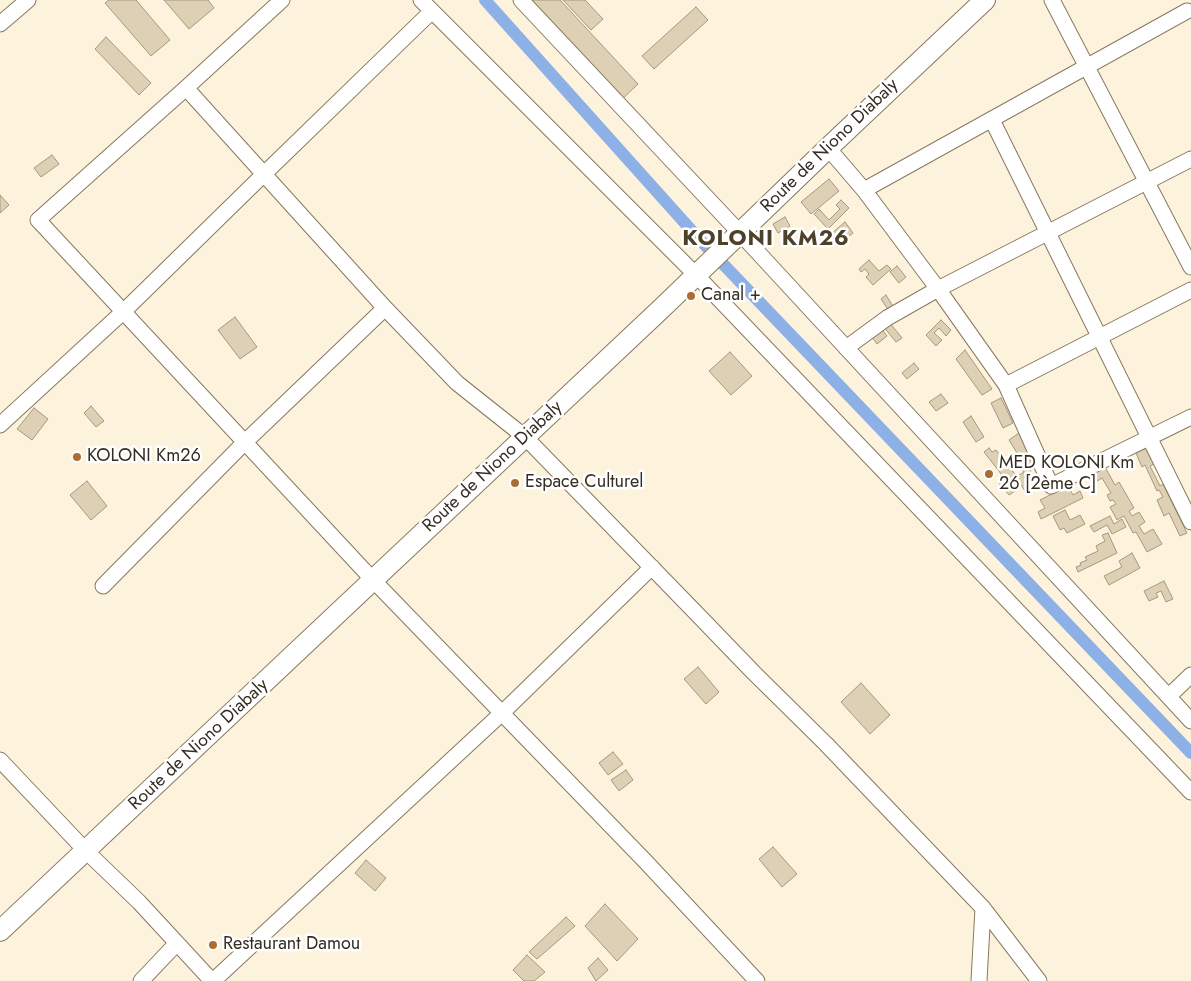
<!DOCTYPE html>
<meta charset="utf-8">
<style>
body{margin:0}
canvas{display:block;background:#fdf2db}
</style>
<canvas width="1191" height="981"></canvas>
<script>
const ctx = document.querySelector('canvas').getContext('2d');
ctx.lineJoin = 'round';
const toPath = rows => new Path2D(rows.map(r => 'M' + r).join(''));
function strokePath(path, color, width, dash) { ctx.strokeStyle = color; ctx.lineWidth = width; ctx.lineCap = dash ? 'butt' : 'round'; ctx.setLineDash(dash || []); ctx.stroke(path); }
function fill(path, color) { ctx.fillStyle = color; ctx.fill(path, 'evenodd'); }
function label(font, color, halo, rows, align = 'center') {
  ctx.font = font + ' Jost,sans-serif'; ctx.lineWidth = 5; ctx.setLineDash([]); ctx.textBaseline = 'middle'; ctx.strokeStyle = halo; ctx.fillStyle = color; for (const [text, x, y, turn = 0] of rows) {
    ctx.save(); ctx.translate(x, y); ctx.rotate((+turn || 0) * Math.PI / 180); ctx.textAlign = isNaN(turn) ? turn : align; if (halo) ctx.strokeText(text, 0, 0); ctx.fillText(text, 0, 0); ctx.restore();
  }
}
strokePath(toPath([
 [485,0,701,241,1191,753]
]), '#8db1e6', 12);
const building = toPath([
 [109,0,136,0,170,40,151,56,105,3,109,0],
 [164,0,208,0,214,8,189,29,164,0],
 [524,0,560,0,638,84,619,102,524,0],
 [563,0,585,0,603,19,591,30,563,0],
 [696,7,708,20,654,69,642,56,696,7],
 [106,37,151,83,139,95,95,49,106,37],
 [52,155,59,164,41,177,34,168,52,155],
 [829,179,839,191,811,214,801,202,829,179],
 [0,195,9,205,0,213,0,195],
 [841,200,849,208,828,229,814,214,819,209,829,220,840,209,836,205,841,200],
 [785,217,790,226,778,233,773,224,785,217],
 [845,222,853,233,840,243,832,233,845,222],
 [869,260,879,271,887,265,891,269,873,285,866,277,869,274,865,269,861,272,859,269,869,260],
 [897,266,906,277,899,283,890,272,897,266],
 [886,295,894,308,889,311,881,299,886,295],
 [235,317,257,347,240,359,218,330,235,317],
 [941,320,951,330,946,336,939,328,934,333,942,340,936,346,926,335,941,320],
 [889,322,902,338,896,342,883,326,889,322],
 [880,327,887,336,877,344,870,335,880,327],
 [965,350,992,389,982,395,956,359,965,350],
 [730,352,752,376,731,395,709,371,730,352],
 [914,363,919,369,907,379,902,373,914,363],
 [941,394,948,403,936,411,929,402,941,394],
 [1001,398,1013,423,1003,428,991,403,1001,398],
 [91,406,104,421,96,427,84,413,91,406],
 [34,408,48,419,32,440,17,429,34,408],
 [971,416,984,437,976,442,963,422,971,416],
 [1019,433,1031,452,1027,454,1034,465,1029,468,1031,472,1024,477,1031,487,1025,491,1016,477,1024,472,1018,463,1022,461,1009,440,1019,433],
 [989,448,992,452,996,450,1015,474,1007,481,1015,491,1009,495,999,483,1005,479,984,452,989,448],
 [1146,448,1154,464,1150,466,1160,486,1163,484,1187,533,1180,536,1169,513,1164,516,1157,500,1163,497,1159,490,1157,491,1145,465,1142,467,1136,453,1146,448],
 [1105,467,1115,485,1119,482,1134,508,1129,511,1132,516,1139,512,1145,522,1139,526,1144,534,1153,529,1162,544,1147,552,1136,532,1133,533,1124,516,1117,520,1110,507,1116,504,1113,500,1110,501,1107,495,1111,493,1102,478,1096,482,1092,475,1105,467],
 [87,481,107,506,91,520,70,495,87,481],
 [1068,486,1073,495,1080,491,1083,498,1041,519,1038,512,1045,508,1040,500,1068,486],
 [1065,510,1070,520,1080,515,1085,524,1067,533,1064,528,1060,530,1053,516,1065,510],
 [1110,516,1114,524,1122,519,1126,527,1112,534,1107,525,1094,532,1090,526,1110,516],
 [1108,533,1117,553,1078,572,1076,567,1081,565,1080,563,1087,560,1085,557,1098,551,1096,546,1105,541,1102,535,1108,533],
 [1132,553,1140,568,1109,585,1104,576,1122,567,1119,561,1132,553],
 [1164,581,1173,599,1166,602,1161,591,1156,593,1158,597,1149,601,1144,591,1164,581],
 [698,667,719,692,706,704,684,679,698,667],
 [861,683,890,715,870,734,841,702,861,683],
 [613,752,623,764,608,775,599,763,613,752],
 [626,770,633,780,619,791,611,780,626,770],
 [773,847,797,874,782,887,759,859,773,847],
 [366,860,386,878,375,891,355,873,366,860],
 [605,904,638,939,617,961,585,926,605,904],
 [566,917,575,926,537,959,529,952,566,917],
 [527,955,545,972,534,981,524,981,513,970,527,955],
 [598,958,608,970,596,981,588,968,598,958]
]);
fill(building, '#ded0b4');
strokePath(building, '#a5987d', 1);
const minor = toPath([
 [282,0,186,88,38,220,373,580,646,862,757,981],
 [421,0,696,275,1191,792],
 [521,0,740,233,1191,721],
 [1052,0,1191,267],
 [0,24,28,0],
 [186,88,385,308,457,383,525,437,699,616,754,673,826,744,983,908,1039,981],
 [992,120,1191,522],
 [828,148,864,190,1187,11],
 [864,190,938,289,1006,385,1191,290],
 [846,348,887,318,938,289,1191,159],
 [1006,385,1051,486,1191,417],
 [0,425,124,311,264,174,432,11],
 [103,586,245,442,385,308],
 [1169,696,1191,675],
 [0,760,86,851,139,902,212,981],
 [141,981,177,943],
 [213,981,502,713,652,567],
 [979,981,983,908]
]);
const major = toPath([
 [0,931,662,308,828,148,985,0]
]);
strokePath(minor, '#86795f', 17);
strokePath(major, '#86795f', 22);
strokePath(minor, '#fff', 15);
strokePath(major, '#fff', 20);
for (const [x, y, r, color] of [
 [691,296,5,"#ab6e32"],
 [77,457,5,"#ab6e32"],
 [989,474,5,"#ab6e32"],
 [515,483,5,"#ab6e32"],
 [213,945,5,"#ab6e32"]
]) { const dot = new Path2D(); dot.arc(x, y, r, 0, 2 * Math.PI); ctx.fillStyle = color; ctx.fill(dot); strokePath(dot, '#fff', 2); }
label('18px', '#332d22', '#fff', [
 ["Route de Niono Diabaly",830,146,-44],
 ["Route de Niono Diabaly",493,467,-43],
 ["Route de Niono Diabaly",199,745,-43]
]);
label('18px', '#332d22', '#fff', [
 ["Canal +",701,296],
 ["KOLONI Km26",87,457],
 ["MED KOLONI Km",999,464],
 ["26 [2ème C]",999,485],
 ["Espace Culturel",525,483],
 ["Restaurant Damou",223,945]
], 'left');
ctx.letterSpacing = '1px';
label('bold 22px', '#4d4229', '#fff', [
 ["KOLONI KM26",766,240]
]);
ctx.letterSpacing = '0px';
</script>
